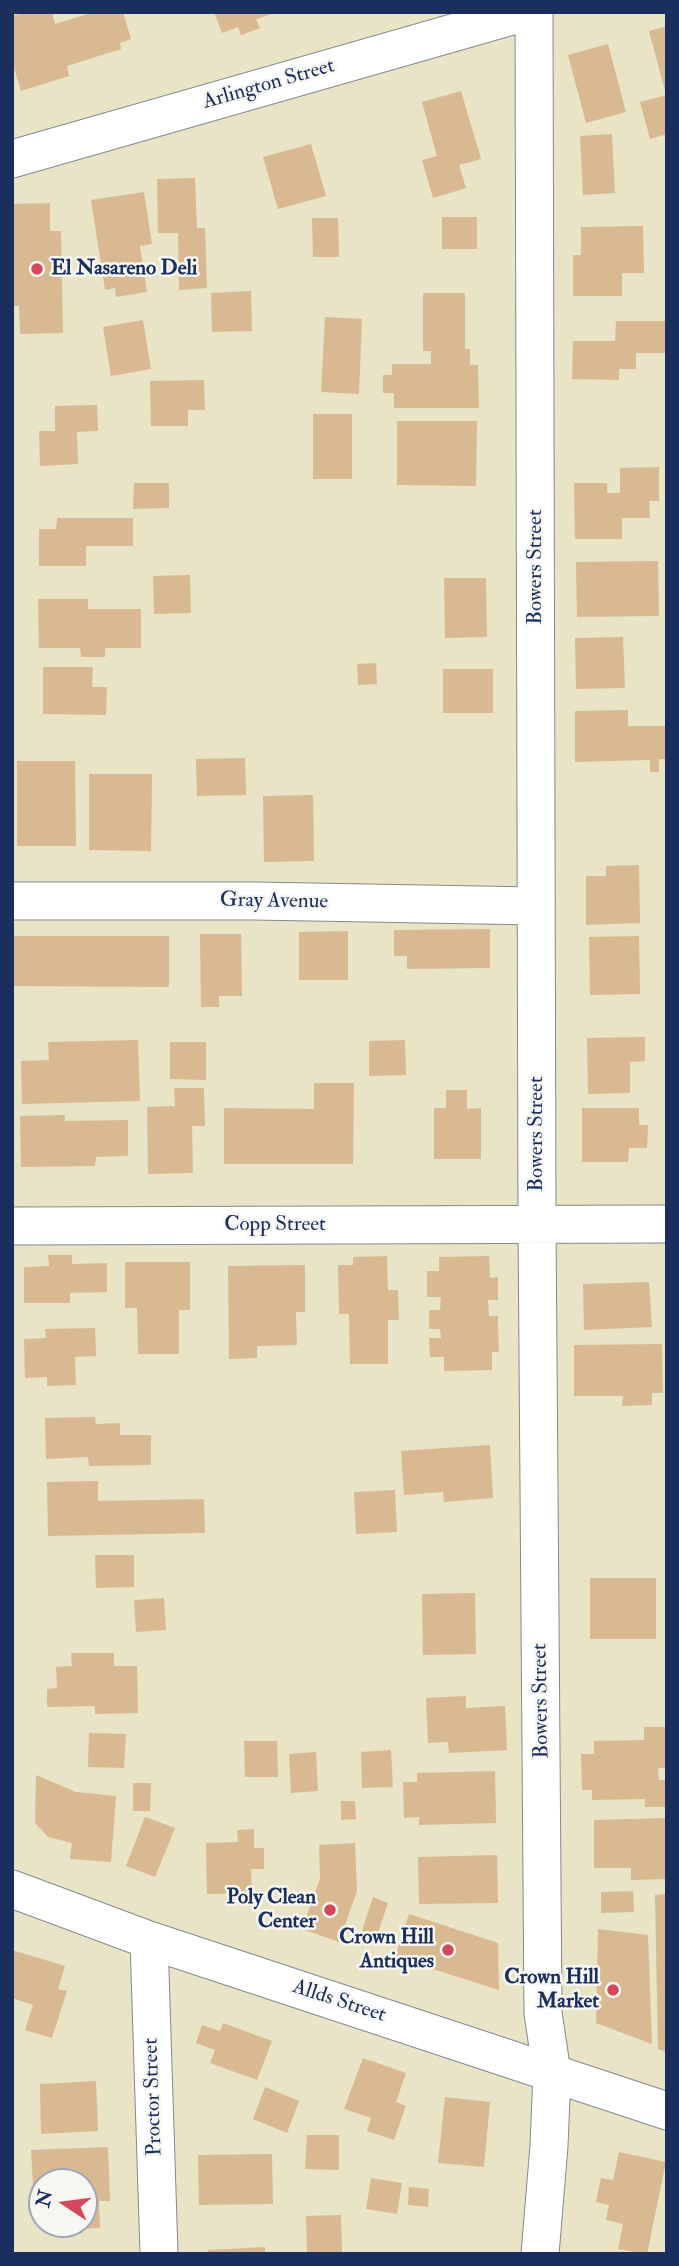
<!DOCTYPE html>
<style>
body{margin:0}
#map{position:relative;width:679px;height:2266px;overflow:hidden;background:#e9e4c5;font-family:"IM FELL Double Pica",serif}
canvas{display:block}
.frame{position:absolute;inset:0;border:14px solid #1b2f5e;pointer-events:none}
.north{position:absolute;left:28px;top:2168px;width:70px;height:70px;box-sizing:border-box;background:#f6f6f2;border:2px solid #9ea6b7;border-radius:50%;rotate:283deg;font-size:19px;font-weight:700;line-height:28px;text-align:center;color:#1b2f5e}
.north::after{content:'';display:block;margin:auto;width:24px;height:32px;background:#d1495b;clip-path:polygon(50% 0,100% 100%,50% 72%,0 100%)}
</style>
<div id="map">
<canvas width="679" height="2266"></canvas>
<div class="frame"></div>
<div class="north">N</div>
</div>
<script>
const ctx = document.querySelector('canvas').getContext('2d');
ctx.lineJoin = 'round';
function fill(path, color) { ctx.fillStyle = color; ctx.fill(path, 'evenodd'); }
const toPath = rows => new Path2D(rows.map(r => 'M' + r).join(''));
function strokePath(path, color, width, dash) { ctx.strokeStyle = color; ctx.lineWidth = width; ctx.lineCap = dash ? 'butt' : 'round'; ctx.setLineDash(dash || []); ctx.stroke(path); }
function label(font, color, halo, rows, align = 'center') {
  ctx.font = font + ' "IM FELL Double Pica",serif'; ctx.lineWidth = 5; ctx.setLineDash([]); ctx.textBaseline = 'middle'; ctx.strokeStyle = halo; ctx.fillStyle = color; for (const [text, x, y, turn = 0] of rows) {
    ctx.save(); ctx.translate(x, y); ctx.rotate((+turn || 0) * Math.PI / 180); ctx.textAlign = isNaN(turn) ? turn : align; if (halo) ctx.strokeText(text, 0, 0); ctx.fillText(text, 0, 0); ctx.restore();
  }
}
fill(toPath([
 [26,12,52,12,55,24,94,12,123,12,131,39,120,43,121,49,67,66,69,76,21,91,12,61,12,16],
 [214,12,275,12,275,13,256,19,260,28,241,35,238,27,222,33],
 [667,26,667,95,666,95,649,31],
 [608,44,626,112,586,123,568,55],
 [461,91,481,159,459,165,466,188,433,198,422,160,437,156,422,102],
 [667,95,667,134,650,139,640,102],
 [612,134,615,193,583,195,580,136],
 [311,144,326,196,278,209,263,157],
 [195,178,197,228,205,228,207,288,179,290,178,233,158,233,157,179],
 [144,192,152,244,140,246,147,292,116,297,115,288,105,290,91,200],
 [50,203,50,231,61,231,63,333,20,334,19,306,12,306,12,204],
 [442,217,477,217,477,249,442,249],
 [312,218,338,218,339,257,313,257],
 [643,226,644,273,622,273,622,296,573,296,573,255,581,255,581,227],
 [251,291,252,331,212,332,211,293],
 [423,293,465,293,465,349,470,349,470,365,478,365,479,408,394,408,394,393,383,393,383,375,392,375,392,364,431,364,431,351,423,351],
 [325,317,362,319,359,394,321,392],
 [143,320,151,369,111,376,103,327],
 [616,321,667,321,667,353,636,353,636,369,619,369,619,380,572,379,573,341,615,341],
 [204,380,205,410,188,410,188,426,151,426,150,381],
 [97,405,98,431,77,432,78,464,40,466,39,431,55,431,55,406],
 [313,414,352,414,352,479,313,479],
 [397,421,477,421,476,486,397,485],
 [659,467,659,501,649,501,650,518,622,518,622,539,575,539,574,483,607,483,607,493,620,493,620,468],
 [134,483,169,483,169,508,133,509],
 [57,518,133,518,133,546,86,546,86,566,39,566,39,529,56,529],
 [658,561,659,616,577,617,576,562],
 [190,575,191,613,154,614,153,576],
 [444,578,486,578,487,637,445,638],
 [38,599,88,599,88,609,141,609,141,648,105,648,105,657,81,657,80,648,39,648],
 [623,637,625,688,576,689,575,638],
 [376,663,377,684,358,685,357,664],
 [43,667,93,667,92,687,107,687,106,715,43,714],
 [443,669,493,669,493,713,443,713],
 [628,710,628,726,665,726,666,759,659,759,659,772,650,772,650,760,575,762,575,711],
 [245,758,246,795,197,796,196,759],
 [17,761,75,761,76,846,17,846],
 [89,774,152,774,151,851,89,850],
 [313,795,314,861,264,862,263,796],
 [639,865,640,923,586,925,586,876,606,876,606,866],
 [490,929,490,968,407,969,407,956,394,956,394,930],
 [348,931,348,980,299,980,299,932],
 [200,934,241,934,242,996,219,996,219,1007,201,1007],
 [13,936,169,936,169,987,12,986],
 [639,936,640,994,590,995,589,937],
 [645,1037,645,1061,630,1062,630,1093,588,1094,587,1038],
 [138,1040,140,1101,22,1104,21,1061,49,1060,48,1042],
 [405,1040,406,1075,369,1076,369,1041],
 [170,1042,206,1042,206,1080,170,1079],
 [314,1083,354,1083,353,1164,224,1164,224,1108,314,1109],
 [174,1088,204,1088,205,1126,192,1126,193,1173,148,1174,147,1107,175,1106],
 [446,1090,467,1090,467,1109,481,1108,481,1159,434,1159,434,1108,446,1108],
 [582,1108,639,1108,639,1125,648,1125,647,1148,629,1148,628,1162,582,1162],
 [65,1115,65,1121,128,1120,128,1156,96,1157,95,1166,21,1167,20,1116],
 [48,1255,72,1255,72,1264,107,1263,107,1292,70,1293,70,1303,24,1303,24,1267,49,1266],
 [387,1256,388,1290,398,1290,399,1320,388,1320,388,1364,350,1364,349,1314,339,1314,338,1265,353,1265,353,1257],
 [489,1256,490,1278,498,1277,498,1300,488,1300,489,1316,498,1316,498,1328,499,1352,492,1352,492,1370,444,1371,444,1357,430,1357,429,1338,441,1338,440,1329,429,1329,429,1310,440,1310,441,1297,427,1297,427,1271,439,1271,439,1257],
 [125,1262,190,1262,190,1310,179,1310,179,1354,138,1354,137,1308,125,1308],
 [305,1265,305,1312,296,1312,297,1345,257,1346,257,1358,229,1359,228,1266],
 [649,1282,652,1327,584,1330,583,1284],
 [95,1328,96,1356,75,1357,76,1385,47,1386,47,1377,25,1378,24,1339,46,1338,45,1329],
 [662,1344,663,1393,652,1393,652,1405,622,1406,623,1396,574,1396,574,1345],
 [95,1417,96,1424,120,1423,120,1435,151,1435,151,1465,89,1466,88,1457,46,1459,45,1418],
 [490,1445,493,1498,444,1502,443,1492,404,1495,401,1451],
 [98,1481,98,1501,204,1499,205,1533,48,1536,47,1482],
 [395,1490,397,1532,356,1534,354,1492],
 [95,1555,134,1555,134,1587,96,1588],
 [590,1578,656,1578,656,1639,590,1639],
 [475,1593,476,1654,423,1655,422,1594],
 [164,1598,166,1630,136,1632,134,1600],
 [71,1653,114,1653,114,1666,137,1666,138,1713,95,1714,95,1706,47,1707,47,1689,57,1688,56,1667,72,1666],
 [466,1696,466,1708,505,1706,507,1750,449,1753,448,1742,428,1743,426,1698],
 [644,1727,667,1727,667,1768,658,1768,659,1780,667,1780,667,1807,645,1807,645,1799,592,1800,592,1790,582,1790,581,1754,594,1754,594,1741,644,1740],
 [89,1733,126,1734,124,1768,88,1767],
 [244,1741,277,1741,278,1777,245,1777],
 [391,1750,393,1787,362,1788,361,1752],
 [316,1752,318,1791,291,1793,289,1754],
 [495,1771,496,1823,419,1825,419,1817,404,1818,403,1782,417,1782,417,1773],
 [36,1775,76,1792,116,1796,111,1862,70,1859,72,1843,48,1837,35,1823],
 [133,1783,151,1783,150,1811,133,1811],
 [341,1801,355,1801,356,1819,341,1820],
 [145,1817,175,1828,155,1877,126,1866],
 [667,1818,667,1879,631,1880,631,1868,594,1868,594,1820],
 [254,1829,254,1848,264,1848,264,1869,251,1869,252,1893,207,1894,206,1843,238,1842,237,1830],
 [355,1843,357,1891,339,1942,302,1929,320,1879,319,1845],
 [497,1855,498,1903,419,1904,418,1857],
 [633,1891,634,1912,601,1913,601,1892],
 [667,1894,667,2052,658,2049,655,1895],
 [373,1897,388,1903,377,1936,362,1931],
 [409,1914,498,1943,499,1990,395,1957],
 [598,1929,648,1935,652,2044,596,2023],
 [12,1950,65,1966,58,1989,67,1991,52,2038,25,2030,33,2005,12,1998],
 [223,2023,272,2041,257,2080,210,2063,215,2050,196,2043,202,2025,220,2031],
 [363,2058,406,2073,396,2102,406,2106,394,2140,367,2131,371,2118,344,2109],
 [96,2081,98,2131,41,2134,40,2084],
 [265,2087,299,2101,287,2133,253,2119],
 [445,2097,490,2102,484,2167,438,2163],
 [307,2135,339,2135,339,2170,305,2169],
 [108,2147,110,2201,99,2201,100,2228,76,2229,76,2224,84,2224,84,2182,42,2182,42,2203,34,2203,31,2150],
 [619,2152,666,2162,647,2254,618,2249,623,2224,606,2220,609,2205,596,2202,601,2178,613,2180],
 [272,2154,273,2204,199,2205,198,2155],
 [371,2178,402,2183,397,2214,366,2209],
 [409,2187,429,2189,428,2207,408,2205],
 [341,2215,342,2254,307,2254,306,2216],
 [265,2247,265,2254,208,2254,208,2250]
]), '#d8b992');
const minor = toPath([
 [534,12,537,1224,543,2013,552,2073,549,2146,540,2254],
 [12,159,526,12],
 [12,901,255,901,536,906],
 [12,1226,667,1224],
 [12,1889,149,1940,667,2111],
 [149,1940,159,2254]
]);
strokePath(minor, '#828a92', 39);
strokePath(minor, '#fff', 37);
for (const [x, y, r, color] of [
 [37,269,7,"#d1495b"],
 [330,1910,7,"#d1495b"],
 [448,1950,7,"#d1495b"],
 [613,1990,7,"#d1495b"]
]) { const dot = new Path2D(); dot.arc(x, y, r, 0, 2 * Math.PI); ctx.fillStyle = color; ctx.fill(dot); strokePath(dot, '#f6f6f2', 2.5); }
label('21px', '#1b2f5e', '#f6f6f2', [
 ["Arlington Street",269,85,-16],
 ["Bowers Street",536,567,-90],
 ["Gray Avenue",274,902,1],
 ["Bowers Street",537,1134,-90],
 ["Copp Street",275,1225],
 ["Bowers Street",542,1701,-91],
 ["Allds Street",339,2002,18],
 ["Proctor Street",154,2097,-92]
]);
label('bold 21px', '#1b2f5e', '#f6f6f2', [
 ["El Nasareno Deli",51,269,"left"],
 ["Poly Clean",316,1898],
 ["Center",316,1922],
 ["Crown Hill",434,1938],
 ["Antiques",434,1962],
 ["Crown Hill",599,1978],
 ["Market",599,2002]
], 'right');
</script>
